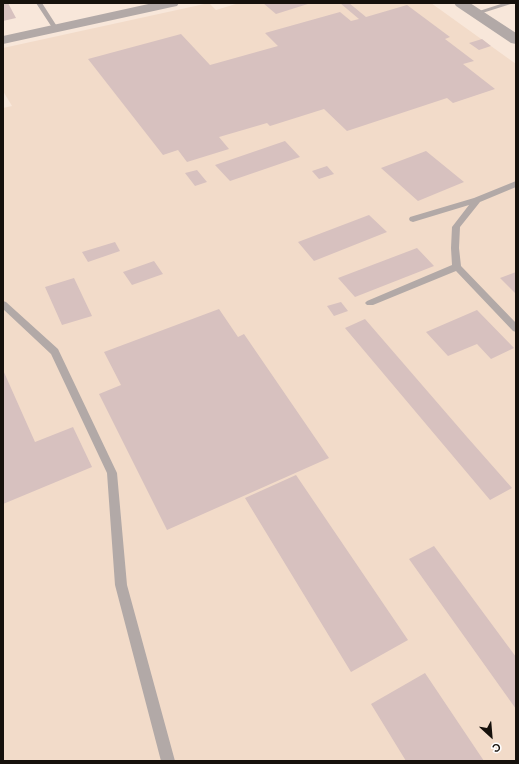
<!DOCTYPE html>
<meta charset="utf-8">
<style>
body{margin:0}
#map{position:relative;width:519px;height:764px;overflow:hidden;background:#f8e7da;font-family:Raleway,sans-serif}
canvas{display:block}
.frame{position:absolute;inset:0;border:4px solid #16110c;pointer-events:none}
.north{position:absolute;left:471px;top:716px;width:40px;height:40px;-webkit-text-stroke:3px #fff;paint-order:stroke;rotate:154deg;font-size:11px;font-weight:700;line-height:16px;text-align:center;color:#16110c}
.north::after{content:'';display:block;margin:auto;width:14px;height:18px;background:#16110c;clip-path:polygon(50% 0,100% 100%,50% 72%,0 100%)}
</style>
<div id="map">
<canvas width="519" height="764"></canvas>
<div class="frame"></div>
<div class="north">С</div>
</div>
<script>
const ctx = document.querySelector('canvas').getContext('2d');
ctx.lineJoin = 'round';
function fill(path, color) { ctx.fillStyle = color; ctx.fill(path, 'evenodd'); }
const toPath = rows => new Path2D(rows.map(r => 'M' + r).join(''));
fill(toPath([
 [209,3,216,10,239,3,431,3,516,64,516,761,3,761,3,108,12,106,3,91,3,48]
]), '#f2dbc9');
fill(toPath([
 [3,3,8,3,16,18,3,21],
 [263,3,311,3,276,14],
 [340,3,349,3,366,17,407,5,450,37,445,39,474,61,463,64,495,89,453,103,447,98,347,131,324,109,270,126,267,123,219,137,229,149,187,162,178,150,163,155,88,59,181,34,210,65,278,46,265,33,340,12,351,21,359,19],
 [482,39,491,46,479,50,469,43],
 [285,141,300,157,230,181,215,165],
 [426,151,464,182,418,201,381,168],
 [327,166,334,174,319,179,312,171],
 [197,170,207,182,195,186,185,173],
 [369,215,387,232,314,261,298,242],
 [115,242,120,251,88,262,82,252],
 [417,248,434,266,355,297,338,278],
 [154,261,163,274,132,285,123,272],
 [516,272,516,294,500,278],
 [74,278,92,316,62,325,45,287],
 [341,302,348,311,334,316,327,306],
 [219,309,238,337,244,334,329,458,167,530,99,394,121,385,104,352],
 [477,310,514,348,491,359,477,344,448,356,426,332],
 [365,319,467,437,512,488,490,500,345,328],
 [3,370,35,442,73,427,92,467,3,504],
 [296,475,408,640,351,672,245,498],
 [434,546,516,657,516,709,409,559],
 [425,673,484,761,406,761,371,704]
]), '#d7c1bf');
fill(toPath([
 [36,3,42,3,58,28,57,29,53,29,36,3],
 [504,3,514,3,476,15,473,13,504,3],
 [516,181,516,187,480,202,460,227,459,248,461,266,516,323,516,332,513,331,456,271,373,305,367,305,365,303,367,301,452,265,451,248,452,227,469,205,413,222,410,221,409,219,410,217,474,198,516,181],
 [3,301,6,302,58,349,117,473,127,585,175,761,161,761,115,585,107,473,51,354,3,309,3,301]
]), '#b2a9a7');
fill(toPath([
 [153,3,179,3,177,6,172,7,3,44,3,36,153,3],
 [454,3,470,3,516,33,516,44,511,43,456,6,454,3]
]), '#b2a9a7');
</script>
